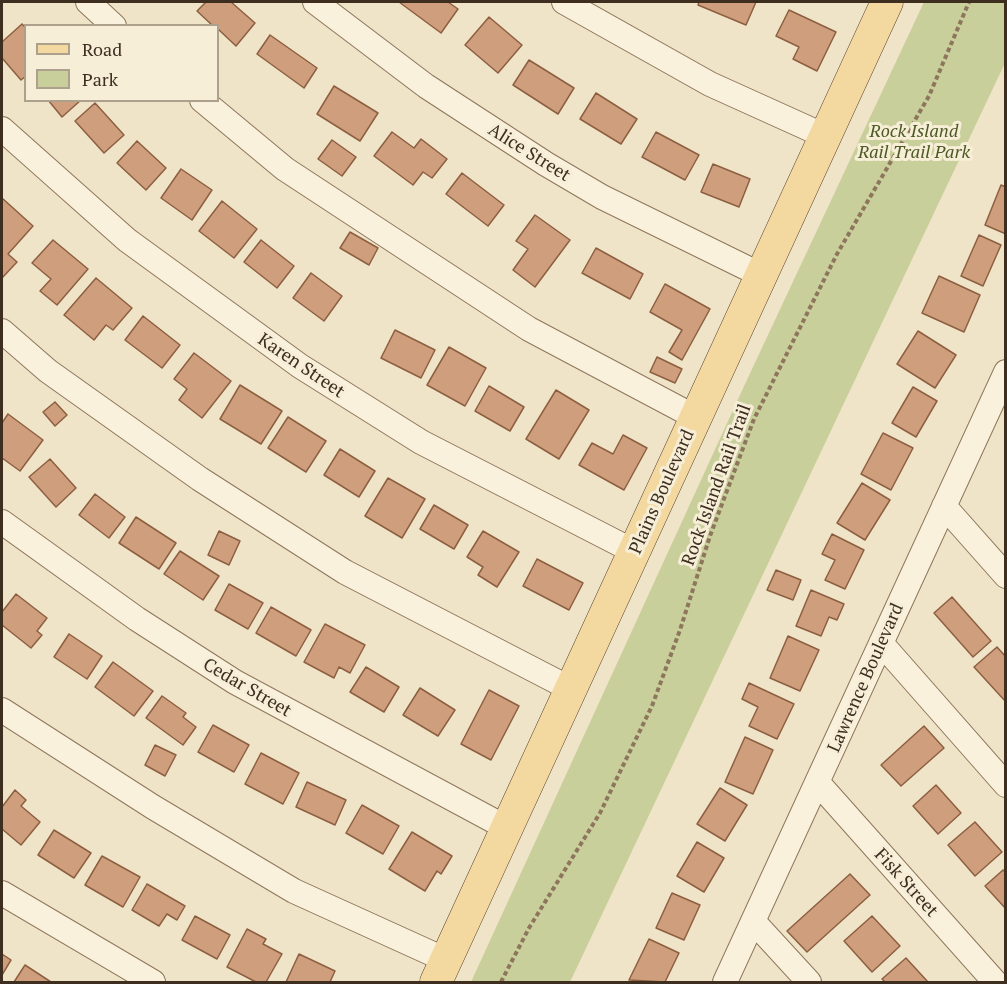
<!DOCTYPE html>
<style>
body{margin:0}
#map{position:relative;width:1007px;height:984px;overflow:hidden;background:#f0e4c8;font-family:"PT Serif",serif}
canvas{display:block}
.frame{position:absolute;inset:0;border:3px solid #3d2e20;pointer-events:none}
.legend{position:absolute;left:24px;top:24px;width:195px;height:78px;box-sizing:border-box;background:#f7eed8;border:2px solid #ada18e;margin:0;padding:8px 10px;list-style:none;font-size:18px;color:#3d2e20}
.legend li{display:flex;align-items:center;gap:12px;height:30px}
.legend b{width:30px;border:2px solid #ada18e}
</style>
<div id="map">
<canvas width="1007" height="984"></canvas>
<div class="frame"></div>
<ul class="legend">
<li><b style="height:8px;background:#f3d9a0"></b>Road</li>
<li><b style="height:16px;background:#c9cf9b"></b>Park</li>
</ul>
</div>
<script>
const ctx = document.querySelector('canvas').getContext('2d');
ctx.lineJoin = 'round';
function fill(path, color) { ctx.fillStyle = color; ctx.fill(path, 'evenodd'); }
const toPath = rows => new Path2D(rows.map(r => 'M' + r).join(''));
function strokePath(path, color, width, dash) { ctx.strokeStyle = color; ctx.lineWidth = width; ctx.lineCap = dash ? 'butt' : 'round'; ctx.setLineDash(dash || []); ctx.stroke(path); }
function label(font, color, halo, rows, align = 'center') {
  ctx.font = font + ' "PT Serif",serif'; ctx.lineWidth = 6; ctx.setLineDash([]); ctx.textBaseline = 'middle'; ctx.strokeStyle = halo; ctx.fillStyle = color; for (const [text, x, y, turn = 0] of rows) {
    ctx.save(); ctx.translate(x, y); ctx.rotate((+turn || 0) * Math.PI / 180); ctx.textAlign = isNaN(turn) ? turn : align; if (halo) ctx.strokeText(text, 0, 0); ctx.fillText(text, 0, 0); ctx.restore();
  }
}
fill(toPath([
 [924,2,1005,2,1005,63,570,982,471,982,745,384]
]), '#c9cf9b');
const building = toPath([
 [206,2,231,2,255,23,236,46,218,29,218,26,213,26,197,11,206,2],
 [399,2,448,2,458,9,441,33,399,2],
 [699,2,756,2,746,25,698,5,699,2],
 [789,10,836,32,817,71,793,59,799,47,776,36,789,10],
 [489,17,522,45,498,73,465,45,489,17],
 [22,24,26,28,26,76,21,80,2,58,2,42,22,24],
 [270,35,317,68,304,88,257,54,270,35],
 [529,60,574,88,558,114,513,85,529,60],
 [334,86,378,113,360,141,317,114,334,86],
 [596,93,637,119,621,144,580,119,596,93],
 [48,100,81,100,62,117,48,100],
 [95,103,124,135,104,153,75,121,95,103],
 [392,132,414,148,421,139,447,159,432,178,423,172,413,185,374,156,392,132],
 [656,132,699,155,685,180,642,157,656,132],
 [332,140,356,157,342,176,318,159,332,140],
 [137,141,166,168,146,190,117,163,137,141],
 [713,164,750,179,739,207,701,192,713,164],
 [181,169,212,190,192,220,161,198,181,169],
 [462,173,504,205,488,226,446,194,462,173],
 [1001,185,1006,187,1006,234,985,225,1001,185],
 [2,198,33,226,8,254,17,262,2,278,2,198],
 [222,201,257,229,234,258,199,231,222,201],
 [535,215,570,240,535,287,513,270,528,249,516,241,535,215],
 [350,232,378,248,369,265,340,248,350,232],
 [979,235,1001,245,983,286,961,276,979,235],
 [53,240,88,269,57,305,40,291,51,279,32,263,53,240],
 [261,240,294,266,277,288,244,262,261,240],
 [596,248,643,274,630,299,582,273,596,248],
 [311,273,342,296,324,321,293,298,311,273],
 [939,276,980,295,964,332,922,313,939,276],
 [96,278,132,308,113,330,106,325,94,340,64,315,96,278],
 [665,284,710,309,682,360,669,352,682,330,650,312,665,284],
 [143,316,180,345,162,368,125,340,143,316],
 [395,330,435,350,421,378,381,358,395,330],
 [918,331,956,355,935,388,897,364,918,331],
 [449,347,486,368,465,406,427,385,449,347],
 [194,353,231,381,202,418,179,400,187,389,174,379,194,353],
 [657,357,682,369,675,383,650,372,657,357],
 [240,385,282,411,261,444,220,419,240,385],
 [489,386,524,407,510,431,475,411,489,386],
 [913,387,937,401,916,437,892,423,913,387],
 [556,390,589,410,559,459,526,439,556,390],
 [55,402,67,415,55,426,43,412,55,402],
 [8,414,43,440,20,471,2,458,2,423,8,414],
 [288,417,326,441,306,472,268,448,288,417],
 [883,433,913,448,891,490,861,474,883,433],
 [623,435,647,448,624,490,579,465,592,443,613,454,623,435],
 [340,449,375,471,359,497,324,475,340,449],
 [50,459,76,488,56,507,29,477,50,459],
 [388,478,425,499,402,538,365,516,388,478],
 [862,483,890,500,865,540,837,523,862,483],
 [95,494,125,517,109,538,79,515,95,494],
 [434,505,468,525,454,549,420,529,434,505],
 [136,517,176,543,159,569,119,543,136,517],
 [219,531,240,541,229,565,208,555,219,531],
 [483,531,519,552,497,587,478,575,483,567,467,557,483,531],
 [832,534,864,550,845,589,825,580,835,560,822,554,832,534],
 [180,551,219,576,203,600,164,574,180,551],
 [537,559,583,583,569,610,523,586,537,559],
 [776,570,801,580,793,600,767,590,776,570],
 [229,584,263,603,248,629,215,610,229,584],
 [811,590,844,604,837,620,829,617,821,636,796,626,811,590],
 [16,594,47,618,37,631,42,635,31,648,2,625,2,612,16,594],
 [952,597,991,641,973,657,934,613,952,597],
 [271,607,311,630,296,656,256,633,271,607],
 [325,624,365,645,350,673,339,667,334,678,304,662,325,624],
 [69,634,102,656,87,679,54,657,69,634],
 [788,636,819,650,800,691,770,678,788,636],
 [997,647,1006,657,1006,702,974,667,997,647],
 [113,662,153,691,134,716,95,687,113,662],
 [366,667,399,687,384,712,350,692,366,667],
 [749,683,794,704,777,739,749,726,758,707,742,699,749,683],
 [420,688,455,710,438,736,403,715,420,688],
 [489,690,519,706,491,760,461,744,489,690],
 [162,696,186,713,183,717,196,727,183,745,146,718,162,696],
 [213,725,249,745,234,772,198,752,213,725],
 [924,726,944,748,901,786,881,765,924,726],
 [745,737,773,750,753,794,725,782,745,737],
 [155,745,176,755,165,776,145,765,155,745],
 [261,753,299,773,283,804,245,784,261,753],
 [307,782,346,800,335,825,296,807,307,782],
 [936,785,961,813,938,834,913,806,936,785],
 [720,788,747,805,725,841,697,824,720,788],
 [15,790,26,800,21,806,40,822,21,845,2,829,2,807,15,790],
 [362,805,399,826,383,854,346,833,362,805],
 [975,822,1002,852,975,876,948,845,975,822],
 [54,830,91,853,74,878,38,855,54,830],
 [412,832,452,856,441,874,437,871,425,891,389,869,412,832],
 [697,842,724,858,704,892,677,876,697,842],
 [102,856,140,877,123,907,85,885,102,856],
 [1003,870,1006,873,1006,909,985,886,1003,870],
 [850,874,870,895,807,952,787,931,850,874],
 [147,884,185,906,177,920,167,914,159,926,132,910,147,884],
 [672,893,700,905,684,940,656,928,672,893],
 [195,916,230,935,217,959,182,940,195,916],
 [872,916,900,946,872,972,844,941,872,916],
 [247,929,266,939,263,944,282,954,266,982,256,982,227,967,247,929],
 [649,939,679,953,665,982,629,980,649,939],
 [2,954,11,960,2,975,2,954],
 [299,954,335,971,330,982,286,982,299,954],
 [906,958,928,982,885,982,882,979,906,958],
 [25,965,51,982,14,982,25,965]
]);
fill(building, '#cf9f7d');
strokePath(building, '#8d5f41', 1.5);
const minor = toPath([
 [88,2,114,26],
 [315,2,426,86,546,164,602,197,761,275],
 [564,2,710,84,825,136],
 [202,100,285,169,529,329,695,417],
 [2,129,127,240,300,366,421,442,635,552],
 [2,331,48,371,200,479,345,572,571,689],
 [944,506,1006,576],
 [2,522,137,619,235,682,507,828],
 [881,643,1006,785],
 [2,710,153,807,294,891,446,960],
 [818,783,995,982],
 [2,893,153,982],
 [753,921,809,982],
 [725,982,1006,372]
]);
const major = toPath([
 [436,982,887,2]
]);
strokePath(minor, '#8d765c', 26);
strokePath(major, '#5b4430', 33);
strokePath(toPath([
 [501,982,529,928,600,813,652,706,680,630,710,536,754,419,837,254,929,96,969,2]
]), '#8d765c', 4, [4.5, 3]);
strokePath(minor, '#faf1dc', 24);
strokePath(major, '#f3d9a0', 32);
label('italic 18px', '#4d5a26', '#f7eed8', [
 ["Rock Island",914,132],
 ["Rail Trail Park",914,153]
]);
label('18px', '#3d2e20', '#f7eed8', [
 ["Alice Street",529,153,32],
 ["Karen Street",301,366,34],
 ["Rock Island Rail Trail",717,485,-70],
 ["Plains Boulevard",662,492,-66],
 ["Lawrence Boulevard",866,678,-66],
 ["Cedar Street",247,688,30],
 ["Fisk Street",906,883,48]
]);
</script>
